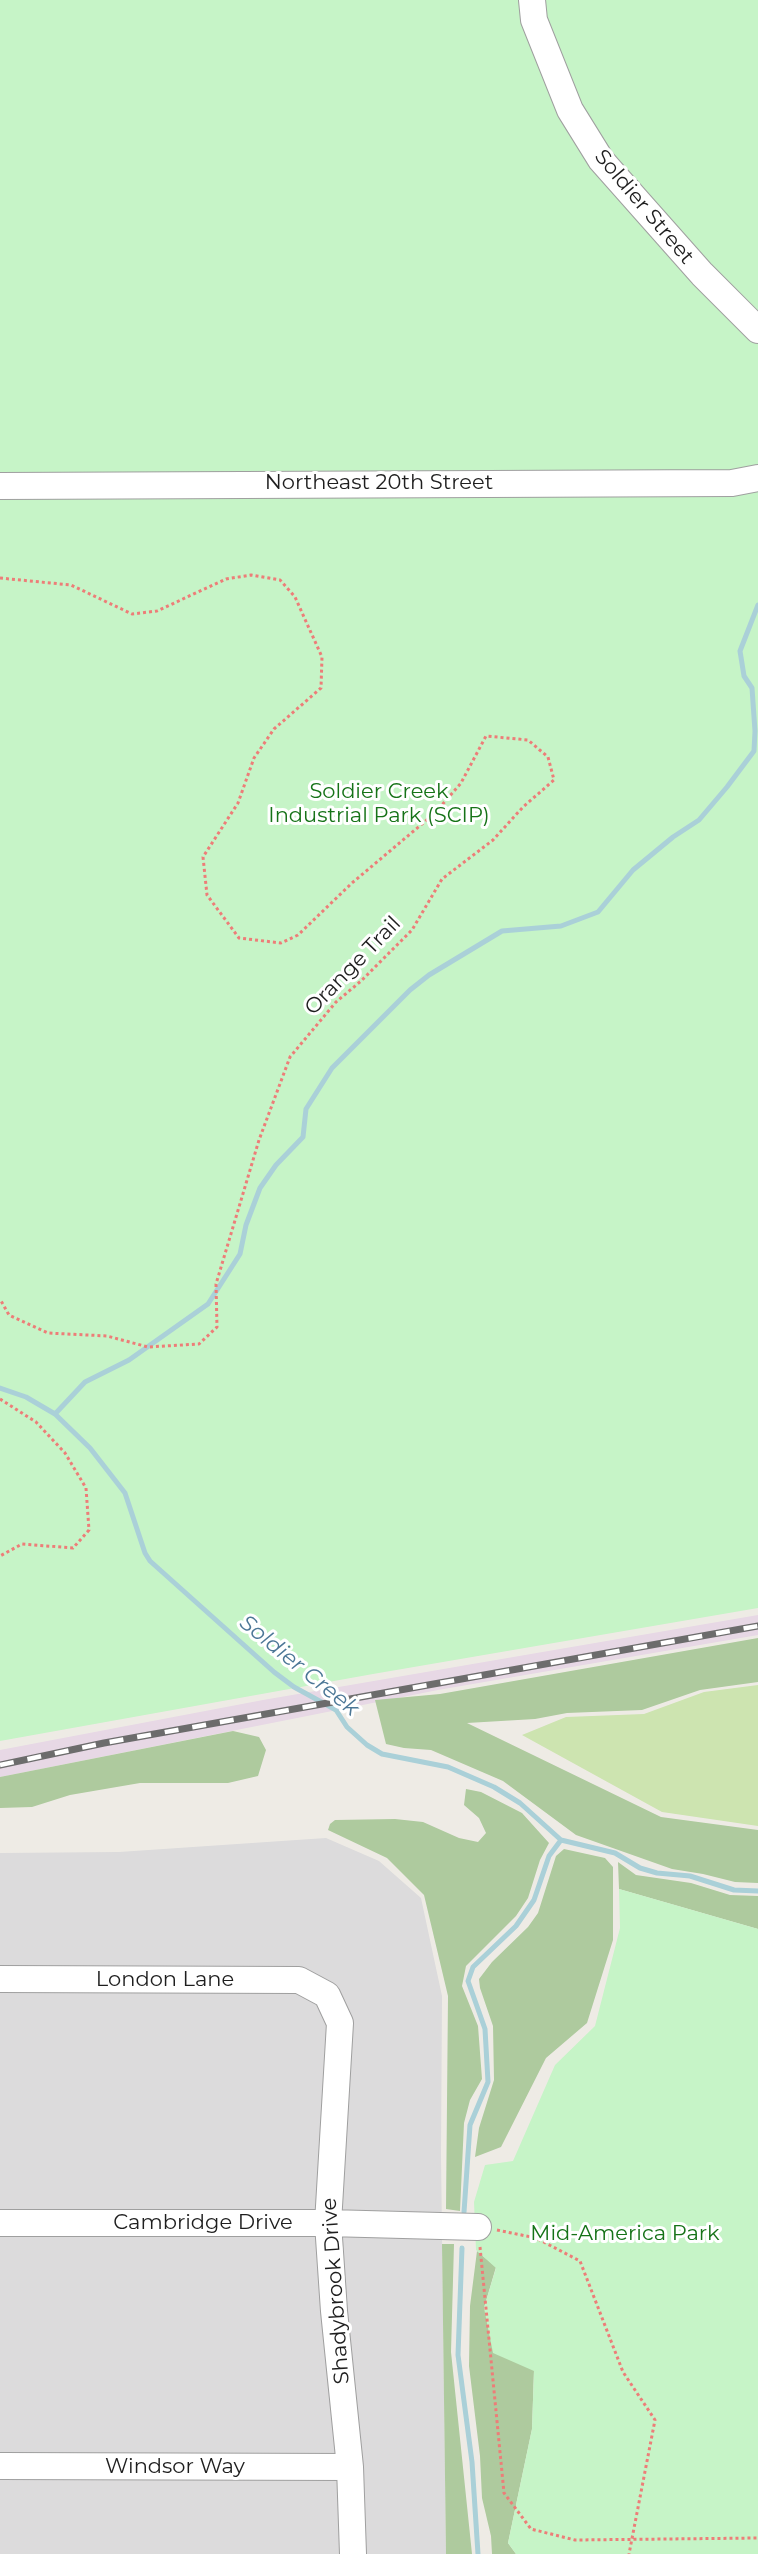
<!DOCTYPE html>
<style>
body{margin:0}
canvas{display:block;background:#eeebe5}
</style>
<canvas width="758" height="2554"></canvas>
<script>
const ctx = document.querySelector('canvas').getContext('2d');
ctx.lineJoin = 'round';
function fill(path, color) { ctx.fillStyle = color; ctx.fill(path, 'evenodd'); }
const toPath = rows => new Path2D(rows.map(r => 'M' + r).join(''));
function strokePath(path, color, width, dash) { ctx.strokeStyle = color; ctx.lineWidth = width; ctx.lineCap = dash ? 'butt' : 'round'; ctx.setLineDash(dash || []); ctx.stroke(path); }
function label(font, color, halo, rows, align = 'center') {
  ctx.font = font + ' Montserrat,sans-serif'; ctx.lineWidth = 6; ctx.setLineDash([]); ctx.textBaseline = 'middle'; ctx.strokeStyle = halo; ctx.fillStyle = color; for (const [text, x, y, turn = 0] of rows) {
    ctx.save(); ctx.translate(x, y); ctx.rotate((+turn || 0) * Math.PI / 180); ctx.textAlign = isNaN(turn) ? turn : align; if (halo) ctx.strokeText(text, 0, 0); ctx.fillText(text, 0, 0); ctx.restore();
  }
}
fill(toPath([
 [326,1838,379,1861,421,1898,442,1996,441,2154,446,2554,0,2554,0,1853,119,1852]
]), '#dcdbdc');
fill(toPath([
 [758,1615,758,1635,438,1690,0,1777,0,1750,263,1700]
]), '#e7d8e5');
fill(toPath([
 [758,1685,758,1826,662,1812,522,1735,566,1717,644,1714,704,1692]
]), '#cde4b0');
fill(toPath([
 [758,1638,758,1682,700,1690,642,1710,567,1713,535,1719,467,1723,661,1817,758,1830,758,1883,735,1882,703,1874,672,1869,576,1835,503,1781,431,1750,404,1748,386,1744,375,1700,440,1694],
 [233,1731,259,1737,266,1750,258,1776,228,1783,140,1783,70,1795,32,1807,0,1808,0,1777],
 [466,1789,481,1792,522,1813,549,1843,540,1860,528,1898,516,1916,466,1966,462,1986,478,2026,482,2079,470,2100,464,2123,460,2211,446,2209,448,1996,424,1895,387,1858,328,1830,330,1824,335,1820,395,1819,423,1822,459,1838,478,1842,486,1833,479,1818,464,1805],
 [564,1849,605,1858,613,1867,613,1940,587,2023,546,2058,501,2147,475,2157,479,2128,494,2080,493,2026,480,1988,479,1979,492,1962,528,1927,538,1913,556,1856],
 [618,1862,636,1875,691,1883,730,1895,758,1896,758,1929,619,1889],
 [442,2244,454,2244,451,2352,472,2554,446,2554],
 [477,2251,496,2267,484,2308,534,2370,532,2429,508,2543,516,2554,492,2554,491,2536,482,2498,480,2456,469,2366,470,2306]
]), '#aeca9e');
fill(toPath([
 [0,0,758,0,758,1608,373,1674,0,1741],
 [619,1889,758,1929,758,2554,516,2554,508,2543,532,2429,534,2371,493,2353,484,2308,496,2268,476,2250,474,2202,485,2165,513,2161,555,2065,595,2026,620,1928]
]), '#c6f4c7');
strokePath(toPath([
 [0,1388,26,1397,55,1414,90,1448,125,1493,145,1553,150,1561,274,1672,294,1687,336,1710,347,1727,367,1745,382,1754,448,1767,494,1787,520,1803,561,1840,615,1853,640,1868,657,1873,690,1876,734,1890,758,1891],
 [55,1414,85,1382,129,1360,208,1304,240,1254,246,1225,260,1188,276,1165,303,1137,306,1109,332,1068,410,990,429,975,502,931,561,926,598,912,633,870,673,837,699,820,727,787,754,751,755,731,752,688,744,676,740,651,758,605],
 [464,2212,470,2125,488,2082,485,2029,468,1981,473,1967,516,1926,534,1900,549,1856,561,1840],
 [462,2248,458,2355,472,2462,478,2554]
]), '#aad0d8', 5);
const minor = toPath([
 [532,0,534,20,570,110,601,160,702,274,758,330],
 [0,486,732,483,758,478],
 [0,1979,299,1980,327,1995,340,2023,328,2223,334,2311,350,2467,353,2554],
 [0,2223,328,2223,478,2227],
 [0,2466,350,2467]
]);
strokePath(minor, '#9f9f9f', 28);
strokePath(toPath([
 [0,578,71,585,132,614,157,611,226,579,251,575,280,580,295,597,322,657,321,688,274,729,254,758,238,803,203,857,207,895,239,938,281,943,298,935,352,883,435,813,461,783,486,736,528,740,548,757,554,780,523,807,493,840,442,879,412,930,361,981,336,1002,290,1057,259,1140,216,1284,217,1327,199,1344,148,1347,107,1336,48,1333,9,1315,0,1299],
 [0,1399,36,1422,65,1453,86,1488,89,1530,73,1548,22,1544,0,1556],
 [497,2230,536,2238,580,2261,623,2372,655,2420,629,2554],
 [480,2247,504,2493,531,2529,575,2540,758,2538]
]), '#ed7d78', 3, [3, 3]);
strokePath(minor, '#fff', 26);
const rail = toPath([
 [0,1765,104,1743,758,1626]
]);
strokePath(rail, '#6c6c6c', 7);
strokePath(rail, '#fff', 4.5, [14]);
label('21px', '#1e1e1e', '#fff', [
 ["Soldier Street",644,207,50],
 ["Northeast 20th Street",379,483],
 ["Orange Trail",353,966,-46],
 ["London Lane",165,1980],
 ["Cambridge Drive",203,2223],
 ["Shadybrook Drive",336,2291,-94],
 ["Windsor Way",175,2467]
]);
label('21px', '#167318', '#fff', [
 ["Soldier Creek",379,792],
 ["Industrial Park (SCIP)",379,816],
 ["Mid-America Park",625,2234]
]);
label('italic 22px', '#4c7796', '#fff', [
 ["Soldier Creek",299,1666,39]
]);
</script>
